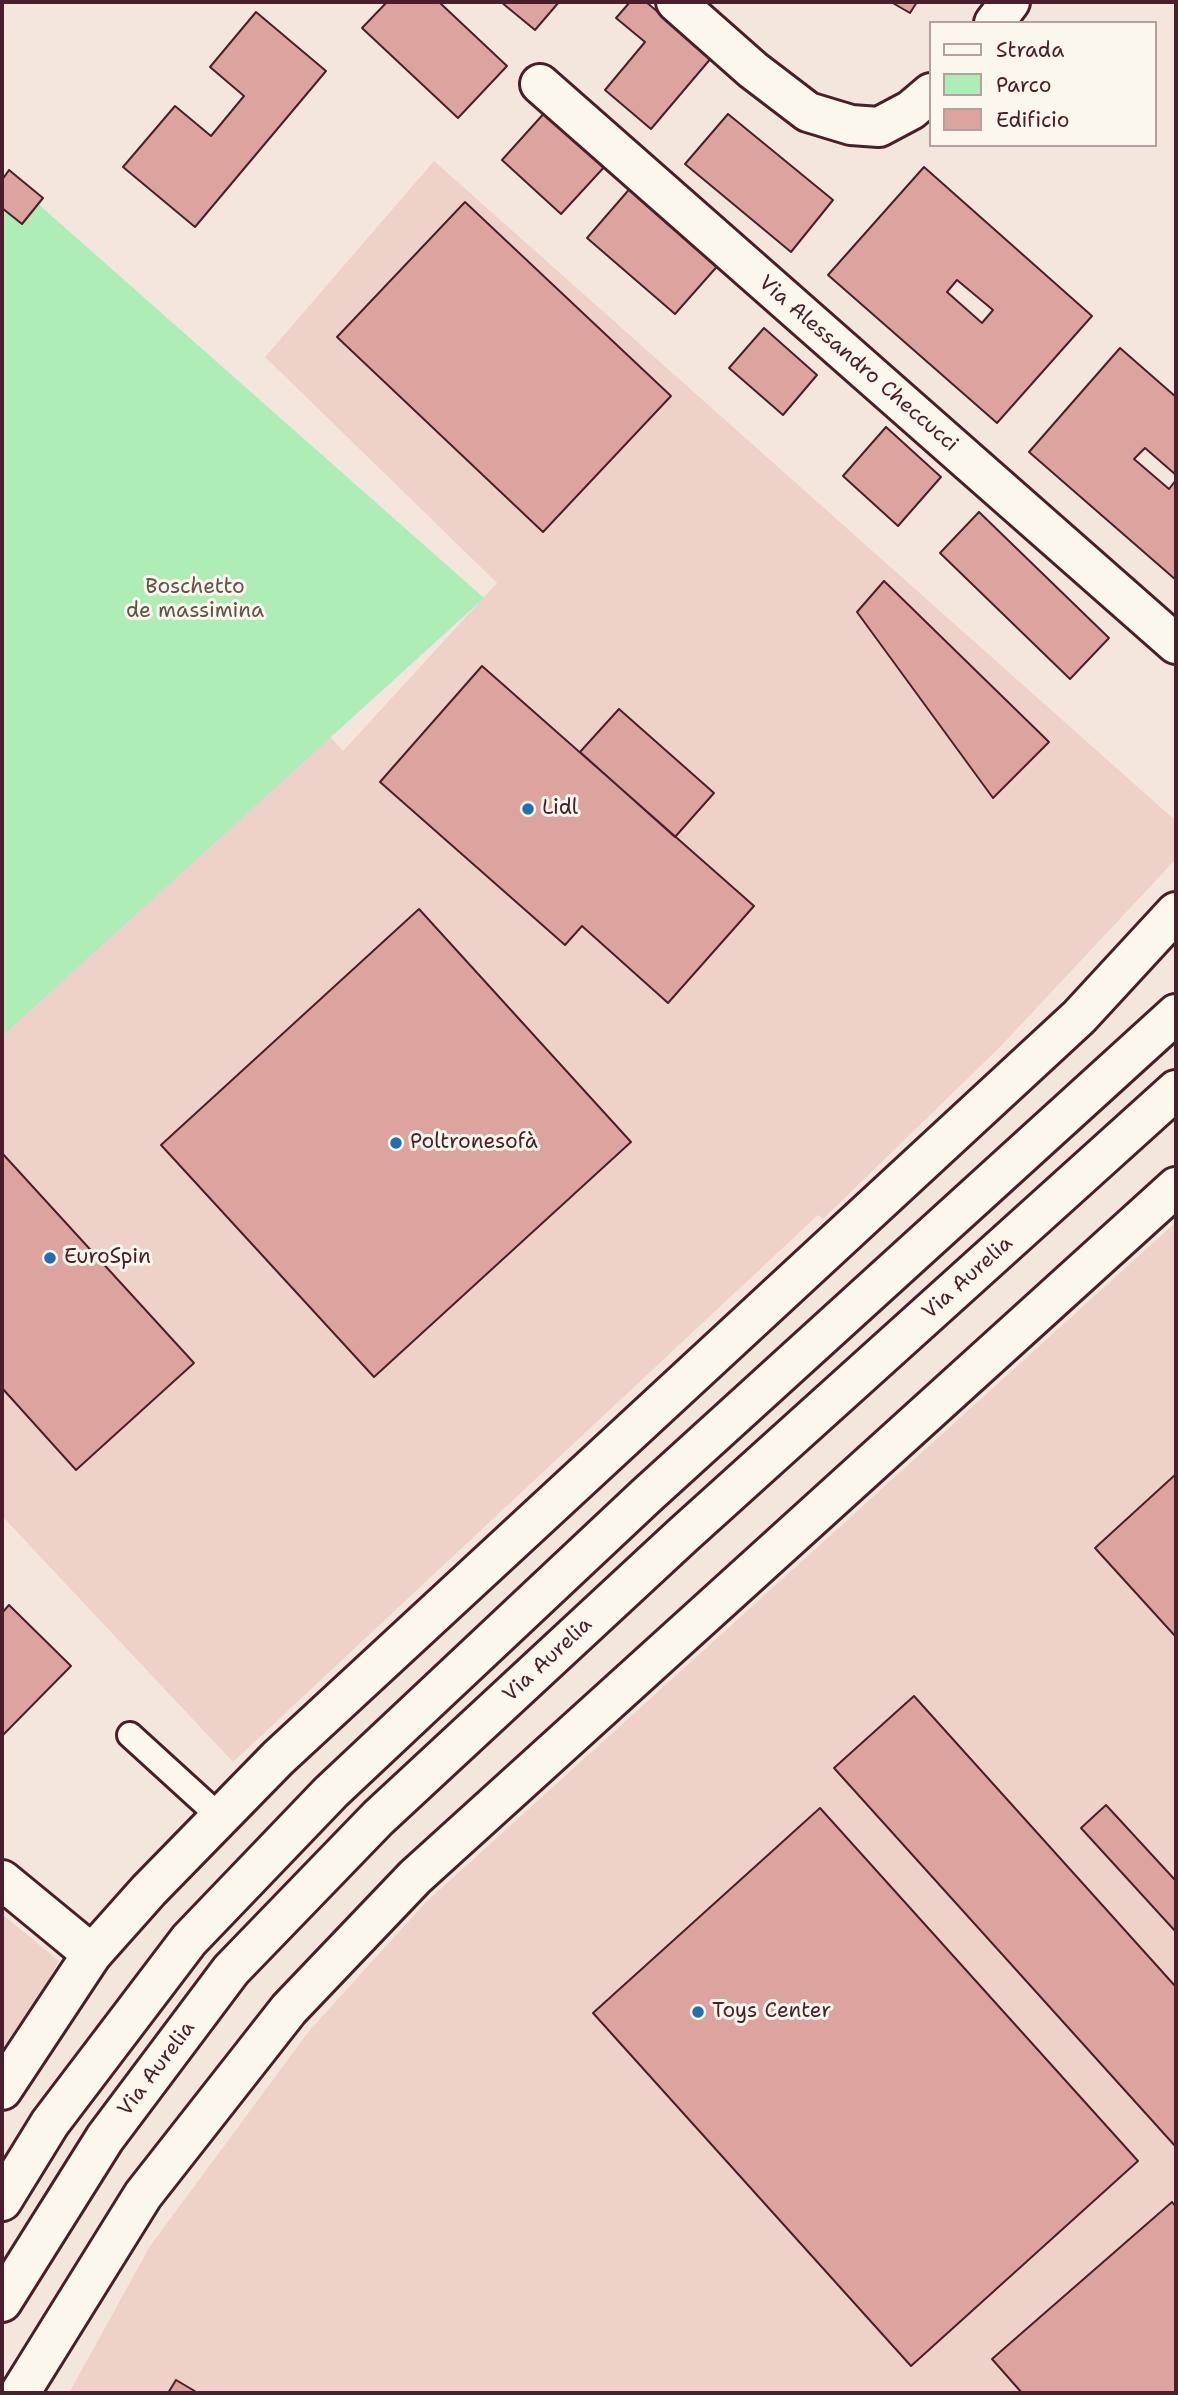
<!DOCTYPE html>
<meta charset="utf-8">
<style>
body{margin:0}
#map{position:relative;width:1178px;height:2395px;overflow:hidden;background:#f5e6dd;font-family:"Shantell Sans",sans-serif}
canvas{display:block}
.frame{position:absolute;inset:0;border:4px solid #4a1f2b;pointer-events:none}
.legend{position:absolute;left:929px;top:21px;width:228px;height:126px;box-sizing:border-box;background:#fbf7ec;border:2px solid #b4a19f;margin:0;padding:9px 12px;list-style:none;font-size:21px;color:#4a1f2b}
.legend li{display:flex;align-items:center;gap:14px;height:35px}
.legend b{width:35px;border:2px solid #b4a19f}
</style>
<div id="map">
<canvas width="1178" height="2395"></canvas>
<div class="frame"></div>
<ul class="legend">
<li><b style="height:9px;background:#fbf7ec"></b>Strada</li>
<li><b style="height:19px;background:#aeeeb6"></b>Parco</li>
<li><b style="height:19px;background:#dda39f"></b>Edificio</li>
</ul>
</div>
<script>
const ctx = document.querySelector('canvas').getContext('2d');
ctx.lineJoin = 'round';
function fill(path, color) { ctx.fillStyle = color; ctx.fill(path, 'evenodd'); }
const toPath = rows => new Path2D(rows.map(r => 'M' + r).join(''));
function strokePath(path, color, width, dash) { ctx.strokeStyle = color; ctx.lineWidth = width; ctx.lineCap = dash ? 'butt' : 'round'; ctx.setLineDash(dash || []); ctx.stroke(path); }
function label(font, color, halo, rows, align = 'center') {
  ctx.font = font + ' "Shantell Sans",sans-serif'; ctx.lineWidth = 6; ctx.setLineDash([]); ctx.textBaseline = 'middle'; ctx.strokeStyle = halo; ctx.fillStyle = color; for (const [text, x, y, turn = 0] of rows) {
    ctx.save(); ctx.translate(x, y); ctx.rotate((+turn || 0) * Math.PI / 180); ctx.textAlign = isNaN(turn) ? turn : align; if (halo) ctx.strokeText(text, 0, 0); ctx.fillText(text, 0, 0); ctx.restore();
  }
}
fill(toPath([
 [434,161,1176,821,1176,859,1000,1047,823,1219,818,1215,233,1762,2,1516,2,1014,307,710,343,751,497,583,265,357],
 [1176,1222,1176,2393,69,2393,150,2246,309,2031,425,1903],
 [2,1914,59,1961,2,2064]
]), '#eed2ca');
fill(toPath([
 [2,172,484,598,2,1036]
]), '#aeeeb6');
const building = toPath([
 [387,2,439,2,507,66,458,118,362,28,387,2],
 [501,2,559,2,535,30,501,2],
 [630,2,646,2,712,57,651,129,605,90,645,42,616,18,630,2],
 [891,2,917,2,910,13,891,2],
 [256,12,326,71,195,227,123,167,175,106,211,136,244,96,210,67,256,12],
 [547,110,607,164,561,214,502,160,547,110],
 [728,114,833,200,791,252,685,164,728,114],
 [924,167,1092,316,997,423,828,275,924,167],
 [957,280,993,310,982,323,947,292,957,280],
 [9,170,43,198,22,224,2,208,2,180,9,170],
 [633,185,721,262,675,314,587,238,633,185],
 [465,202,671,396,543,532,337,337,465,202],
 [764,328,817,375,783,415,729,368,764,328],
 [1120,348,1176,397,1176,475,1145,448,1134,459,1169,489,1176,480,1176,580,1029,452,1120,348],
 [886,427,941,477,898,526,843,476,886,427],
 [979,512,1109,638,1070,679,940,553,979,512],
 [884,581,1049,742,993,798,857,612,884,581],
 [482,666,754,906,668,1003,582,926,565,945,380,782,482,666],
 [619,709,714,793,675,837,580,752,619,709],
 [419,909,631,1142,374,1377,161,1145,419,909],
 [2,1153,194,1363,76,1470,2,1388,2,1153],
 [1176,1474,1176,1637,1095,1548,1176,1474],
 [9,1605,71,1666,2,1736,2,1613,9,1605],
 [914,1696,1176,1987,1176,2147,834,1768,914,1696],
 [1106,1805,1176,1881,1176,1932,1081,1828,1106,1805],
 [820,1808,1138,2161,911,2366,593,2013,820,1808],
 [1172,2202,1176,2207,1176,2393,1022,2393,992,2359,1172,2202],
 [176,2380,198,2393,168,2393,176,2380]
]);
fill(building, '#dda39f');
strokePath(building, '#4a1f2b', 2);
const service = toPath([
 [130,1735,220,1817]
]);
const minor = toPath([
 [676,2,753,70,808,112,851,125,879,127,911,110,931,93],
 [994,23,1010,2],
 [540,84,1176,644],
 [2,1880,92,1954]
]);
const tertiary = toPath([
 [2,2090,92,1954,149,1890,278,1758,1079,1017,1176,912],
 [20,2393,143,2195,289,2009,415,1877,1176,1187]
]);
const trunk = toPath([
 [2,2201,50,2123,189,1940,331,1792,646,1496,1176,1014],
 [2,2302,105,2138,231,1970,378,1818,683,1535,1176,1090]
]);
strokePath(service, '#4a1f2b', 30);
strokePath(minor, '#4a1f2b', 44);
strokePath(tertiary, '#4a1f2b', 44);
strokePath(trunk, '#4a1f2b', 44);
strokePath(service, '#fbf7ec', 24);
strokePath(minor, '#fbf7ec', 38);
strokePath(tertiary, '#fbf7ec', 38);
strokePath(trunk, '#fbf7ec', 38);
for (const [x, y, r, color] of [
 [528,809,7,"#1f6fb2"],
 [396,1143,7,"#1f6fb2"],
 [50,1258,7,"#1f6fb2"],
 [698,2012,7,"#1f6fb2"]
]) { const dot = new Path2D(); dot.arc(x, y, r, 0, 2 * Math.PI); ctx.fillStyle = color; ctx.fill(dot); strokePath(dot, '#fbf7ec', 2.5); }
label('21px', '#4a1f2b', '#fbf7ec', [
 ["Via Alessandro Checcucci",858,364,41],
 ["Via Aurelia",968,1278,-42],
 ["Via Aurelia",548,1660,-43],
 ["Via Aurelia",157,2069,-53]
]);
label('21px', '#63534e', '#fbf7ec', [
 ["Boschetto",195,588],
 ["de massimina",195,612]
]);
label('21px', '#4a1f2b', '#fbf7ec', [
 ["Lidl",542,809],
 ["Poltronesofà",410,1143],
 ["EuroSpin",64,1258],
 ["Toys Center",712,2012]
], 'left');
</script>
